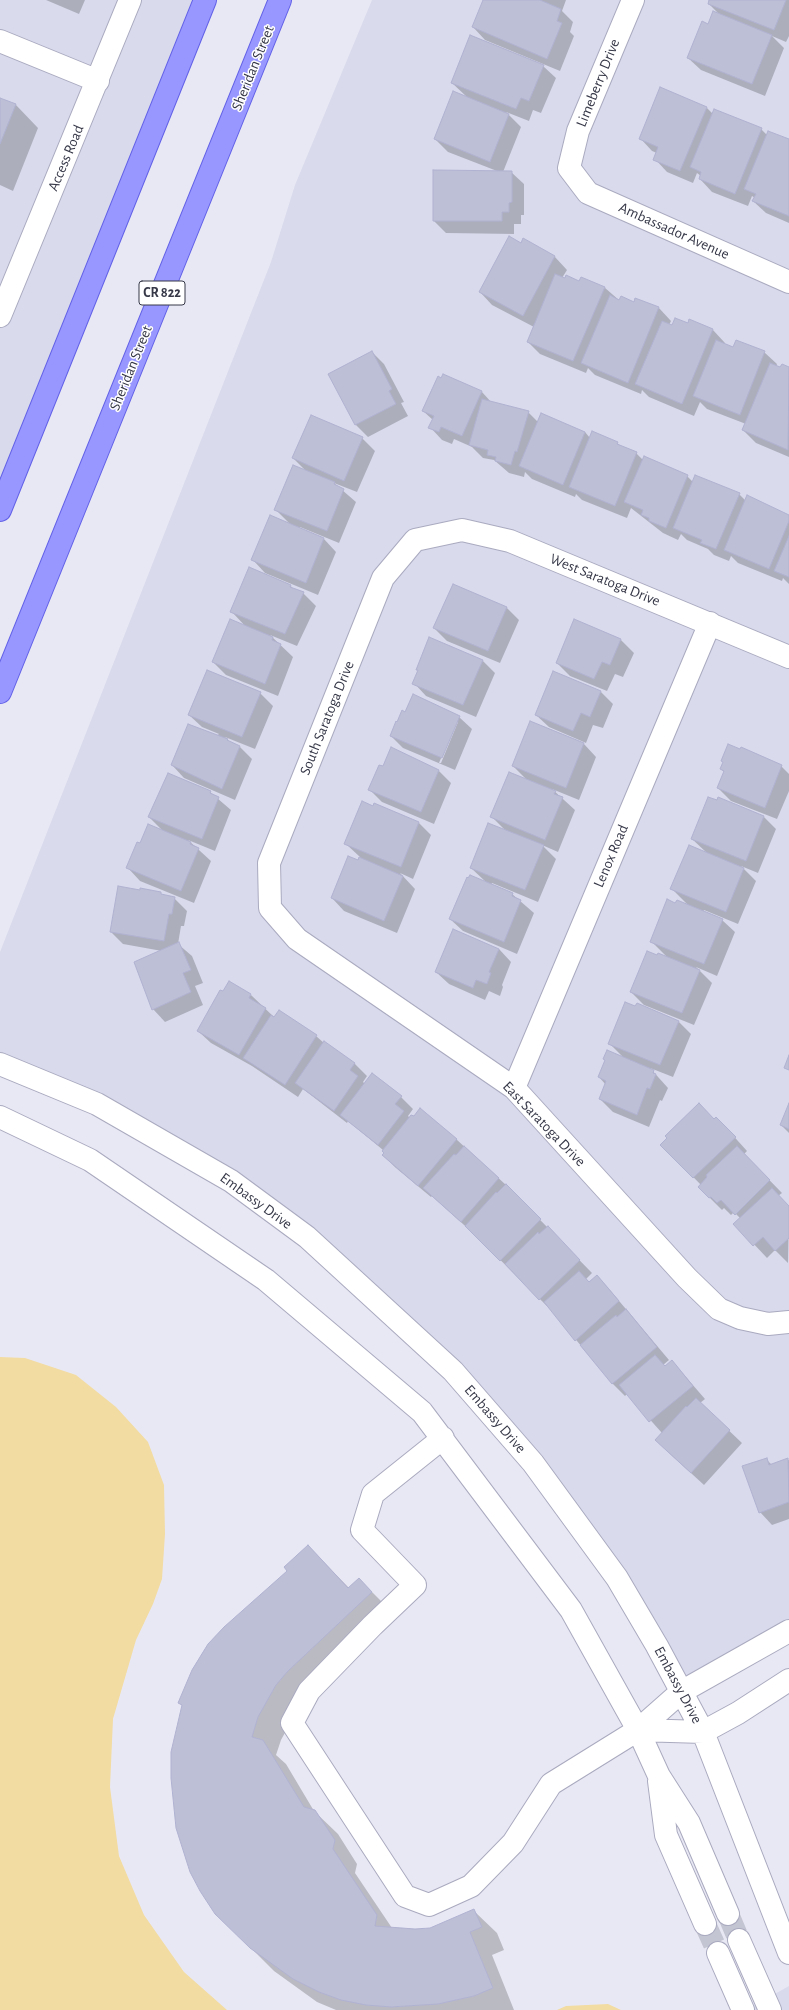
<!DOCTYPE html>
<style>
body{margin:0}
canvas{display:block;background:#e8e8f4}
</style>
<canvas width="789" height="2010"></canvas>
<script>
const ctx = document.querySelector('canvas').getContext('2d');
ctx.lineJoin = 'round';
function fill(path, color) { ctx.fillStyle = color; ctx.fill(path, 'evenodd'); }
const toPath = rows => new Path2D(rows.map(r => 'M' + r).join(''));
function strokePath(path, color, width, dash) { ctx.strokeStyle = color; ctx.lineWidth = width; ctx.lineCap = dash ? 'butt' : 'round'; ctx.setLineDash(dash || []); ctx.stroke(path); }
function label(font, color, halo, rows, align = 'center') {
  ctx.font = font + ' "Alegreya Sans",sans-serif'; ctx.lineWidth = 3; ctx.setLineDash([]); ctx.textBaseline = 'middle'; ctx.strokeStyle = halo; ctx.fillStyle = color; for (const [text, x, y, turn = 0] of rows) {
    ctx.save(); ctx.translate(x, y); ctx.rotate((+turn || 0) * Math.PI / 180); ctx.textAlign = isNaN(turn) ? turn : align; if (halo) ctx.strokeText(text, 0, 0); ctx.fillText(text, 0, 0); ctx.restore();
  }
}
fill(toPath([
 [0,0,205,0,0,510],
 [372,0,789,0,789,1631,681,1692,657,1646,453,1371,231,1181,0,1064,0,952,271,262,295,185],
 [789,1986,789,2010,746,2010]
]), '#d9daec');
fill(toPath([
 [0,1357,25,1358,76,1375,116,1407,148,1442,164,1485,165,1534,162,1579,153,1604,136,1640,113,1719,110,1787,119,1856,144,1915,184,1972,227,2010,0,2010],
 [608,2004,621,2010,557,2010,566,2006]
]), '#f3dca2');
fill(toPath([
 [46,0,85,0,79,14],
 [484,0,566,0,562,11,573,22,570,32,574,36,560,71,485,40,473,27],
 [710,0,789,0,789,36,786,42,772,36,784,48,765,96,701,70,688,58,709,25,720,15,709,4],
 [543,66,556,78,541,113,533,110,529,121,506,112,521,127,503,172,511,172,524,184,524,215,521,215,521,224,514,224,514,234,446,233,434,221,497,171,448,152,435,139,468,98,452,83],
 [0,99,16,105,38,128,13,191,0,185],
 [707,108,713,114,761,129,767,135,789,141,789,223,766,213,753,201,755,198,752,196,748,206,712,192,700,179,701,176,697,173,693,183,667,172,655,159,657,153,652,151,640,138],
 [523,240,555,257,567,270,562,278,604,287,620,301,634,303,636,299,659,308,671,321,669,325,689,325,690,321,713,330,725,343,725,345,734,348,764,352,777,364,776,367,781,368,782,365,789,368,789,457,756,443,743,430,746,424,707,409,700,402,694,416,649,397,642,390,641,394,595,375,588,368,586,373,540,354,528,342,534,327,492,305,480,292],
 [372,352,384,364,404,402,401,403,408,416,368,437,355,424],
 [443,376,482,392,492,403,528,412,538,422,585,432,590,438,617,443,622,447,636,453,643,460,687,476,693,482,739,494,746,501,789,516,789,584,783,578,782,581,738,563,731,556,729,561,714,555,708,549,687,540,681,534,678,540,663,533,631,508,627,518,582,500,576,494,575,497,532,479,525,472,524,477,509,473,494,460,483,458,472,447,454,439,452,444,442,440,430,427,433,420,423,411],
 [362,438,375,451,357,492,334,483,356,502,339,543,300,527,300,529,324,539,336,552,318,595,265,573,253,560,291,525,275,509,307,472,293,458],
 [290,585,294,590,303,593,316,606,297,646,270,635,293,657,278,696,226,675,213,662,246,627,232,612],
 [506,607,519,620,500,663,447,641,434,628],
 [575,621,621,640,634,653,623,677,615,674,607,691,570,676,557,663],
 [482,660,495,673,476,717,426,696,414,683,419,671,417,669],
 [553,672,601,692,613,704,603,728,593,725,586,743,549,727,536,715],
 [260,693,273,706,255,749,225,737,231,743,240,747,252,759,235,800,184,778,172,765,219,734,202,727,189,715],
 [413,695,459,717,472,729,455,770,403,748,391,736,405,713],
 [456,722,458,722,441,763,439,763],
 [584,744,596,757,579,800,552,789,575,810,558,852,542,845,556,859,538,902,492,883,491,885,512,894,534,913,517,954,463,931,450,919,487,883,471,868,506,831,491,816,528,781,513,766],
 [724,763,781,766,789,774,789,791,777,819,731,801,718,788,725,773,721,769],
 [438,770,451,783,434,824,382,802,370,790],
 [210,792,231,810,215,851,188,840,211,861,194,903,140,881,128,868,140,845,163,831,149,817],
 [764,817,776,829,758,873,741,866,756,881,738,924,704,910,703,912,722,920,735,932,717,976,696,967,712,983,694,1025,644,1005,631,992,658,956,667,957,651,941,676,904,688,905,672,889,707,853,692,839],
 [419,823,431,835,413,879,400,873,415,889,397,933,344,911,332,898,360,857,346,844],
 [160,893,163,896,174,898,187,911,184,926,181,926,178,944,192,956,203,983,195,986,203,1005,165,1022,153,1009,162,951,123,944,111,932],
 [499,949,511,962,502,985,503,987,500,996,489,991,485,1000,449,984,436,972],
 [251,995,275,1018,316,1036,324,1043,355,1064,367,1076,363,1082,365,1084,401,1097,413,1109,408,1116,410,1118,456,1139,506,1185,592,1273,586,1279,590,1283,597,1276,609,1289,669,1360,663,1365,665,1367,672,1361,705,1399,700,1403,742,1443,704,1485,668,1452,662,1433,627,1394,625,1396,612,1383,552,1311,474,1234,432,1196,431,1197,396,1168,383,1155,385,1153,383,1150,348,1121,347,1123,303,1089,298,1097,252,1066,211,1043,198,1031],
 [678,1021,691,1034,673,1077,650,1068,668,1088,662,1101,660,1100,649,1127,613,1112,600,1099,606,1085,599,1077,624,1058,609,1043],
 [789,1106,789,1133,781,1125],
 [714,1120,729,1131,747,1151,744,1154,782,1193,778,1196,789,1207,788,1263,775,1250,767,1258,735,1224,741,1219,734,1212,731,1215,724,1208,722,1210,699,1187,701,1185,662,1145],
 [766,1459,772,1465,789,1460,789,1519,772,1525,760,1512],
 [308,1546,349,1588,359,1579,382,1602,299,1707,281,1740,276,1755,286,1764,314,1811,338,1834,357,1864,355,1873,392,1928,415,1930,430,1929,474,1911,497,1933,504,1950,492,1955,514,2010,336,2010,317,2002,274,1971,216,1913,183,1706,179,1703]
]), '#0003');
const building = toPath([
 [483,0,540,0,561,9,557,21,562,23,547,59,472,27,483,0],
 [709,0,786,0,774,30,708,4,709,0],
 [713,11,772,35,752,84,687,58,702,21,708,24,713,11],
 [470,35,544,65,529,101,521,98,516,109,451,83,470,35],
 [660,87,707,107,680,171,653,160,658,147,639,139,660,87],
 [453,91,509,114,490,162,434,139,453,91],
 [0,98,16,104,0,144,0,98],
 [714,109,762,128,735,194,699,179,701,172,690,167,714,109],
 [768,131,789,139,789,216,752,201,756,194,744,189,768,131],
 [433,170,512,171,512,202,509,203,509,212,502,212,502,221,433,221,433,170],
 [509,236,521,243,523,238,555,256,523,316,479,292,509,236],
 [555,274,565,278,566,275,579,281,581,277,605,287,573,361,527,342,555,274],
 [610,295,619,300,621,296,634,302,635,298,659,307,628,383,581,363,610,295],
 [675,318,688,323,689,319,713,329,682,404,635,384,662,321,672,325,675,318],
 [716,340,733,347,736,340,765,351,740,415,693,396,716,340],
 [372,351,392,389,389,391,396,404,355,425,328,374,372,351],
 [770,363,780,367,782,364,789,367,788,450,742,430,770,363],
 [443,374,482,391,462,436,441,427,439,432,428,428,434,416,422,411,438,376,441,378,443,374],
 [482,399,529,411,517,452,515,451,511,465,495,461,496,457,487,455,488,450,469,445,482,399],
 [541,413,585,432,563,485,519,466,541,413],
 [311,415,363,437,344,481,292,458,311,415],
 [592,431,618,442,617,444,637,452,615,506,569,487,592,431],
 [644,456,688,475,666,528,649,521,649,518,641,515,643,510,624,502,644,456],
 [293,465,335,482,334,484,344,489,327,531,274,510,293,465],
 [695,475,740,493,716,549,700,543,702,540,673,528,695,475],
 [747,495,789,515,789,521,769,569,724,550,747,495],
 [270,515,324,538,306,583,251,560,270,515],
 [789,536,789,577,774,571,789,536],
 [249,567,291,585,290,587,304,592,285,634,230,612,249,567],
 [453,584,507,607,488,651,433,628,453,584],
 [230,619,273,637,272,640,281,644,265,684,212,662,230,619],
 [574,619,621,639,610,665,602,662,594,679,556,663,574,619],
 [429,637,483,660,463,705,412,684,418,670,416,670,429,637],
 [207,670,261,692,242,737,188,715,207,670],
 [553,671,601,691,590,717,581,713,573,731,535,715,553,671],
 [413,694,460,716,442,758,390,736,396,721,397,722,402,710,405,712,413,694],
 [530,721,584,743,566,788,512,766,530,721],
 [188,724,228,739,227,740,240,746,222,789,171,765,188,724],
 [728,744,740,749,741,747,782,765,765,808,717,788,724,771,720,769,723,762,721,761,728,744],
 [391,747,439,770,421,812,368,790,379,765,383,766,391,747],
 [509,772,556,791,554,794,563,797,545,840,490,817,509,772],
 [168,773,211,791,210,793,219,797,202,839,148,817,168,773],
 [708,797,717,800,718,797,764,816,746,861,691,839,708,797],
 [362,801,373,806,374,803,419,822,401,867,344,844,362,801],
 [488,823,544,845,525,890,470,868,488,823],
 [148,824,191,842,190,844,199,848,181,891,126,868,137,842,140,843,148,824],
 [689,845,744,868,726,912,670,889,689,845],
 [348,856,358,860,359,857,403,876,384,921,331,898,348,856],
 [470,875,513,893,512,896,521,900,504,942,449,919,467,877,468,878,470,875],
 [118,886,140,890,140,888,161,892,161,894,175,897,172,914,169,914,164,941,110,932,118,886],
 [667,899,675,903,677,900,723,919,704,964,650,942,667,899],
 [453,929,499,949,489,972,491,973,487,984,476,980,473,988,435,972,453,929],
 [179,942,191,970,183,973,191,992,152,1010,134,962,179,942],
 [647,951,657,955,658,953,700,970,682,1013,630,992,647,951],
 [229,981,251,994,249,998,266,1008,239,1055,197,1031,220,990,223,991,229,981],
 [625,1002,635,1006,637,1003,679,1021,660,1065,608,1044,625,1002],
 [279,1010,317,1035,285,1085,243,1058,271,1015,274,1017,279,1010],
 [324,1041,355,1063,350,1070,358,1076,334,1111,295,1083,324,1041],
 [607,1050,654,1070,653,1073,656,1074,650,1089,647,1088,637,1115,599,1099,606,1081,598,1077,605,1060,603,1059,607,1050],
 [789,1055,789,1070,784,1068,789,1055],
 [372,1073,402,1096,395,1104,404,1111,378,1145,340,1115,372,1073],
 [699,1103,714,1119,716,1117,736,1137,693,1178,660,1145,667,1138,665,1136,699,1103],
 [789,1103,789,1129,780,1125,789,1103],
 [420,1108,457,1139,418,1186,382,1155,384,1153,382,1151,411,1115,414,1116,420,1108],
 [464,1146,499,1178,461,1222,423,1188,454,1154,456,1155,464,1146],
 [737,1146,770,1180,735,1215,721,1200,717,1203,711,1197,709,1198,698,1187,707,1177,706,1175,737,1146],
 [506,1184,541,1219,500,1261,465,1226,496,1192,497,1193,506,1184],
 [772,1188,789,1206,789,1238,775,1251,763,1237,753,1246,733,1224,772,1188],
 [548,1226,580,1260,539,1300,505,1264,538,1232,539,1234,548,1226],
 [579,1271,589,1282,597,1275,619,1301,575,1341,544,1302,579,1271],
 [626,1309,657,1347,612,1384,580,1345,616,1315,617,1317,626,1309],
 [655,1355,665,1366,672,1360,693,1386,649,1422,619,1385,655,1355],
 [696,1398,730,1430,691,1473,655,1440,686,1406,687,1407,696,1398],
 [767,1458,769,1465,788,1458,789,1502,759,1513,742,1466,767,1458],
 [308,1545,348,1588,359,1578,372,1592,288,1671,276,1685,258,1717,252,1737,263,1740,304,1807,315,1810,335,1840,333,1849,377,1915,375,1926,415,1929,430,1928,474,1909,482,1927,470,1932,493,1988,474,1996,438,2004,391,2007,366,2005,341,2000,319,1992,293,1979,250,1948,215,1914,200,1891,190,1872,176,1828,171,1778,171,1752,182,1705,178,1703,192,1670,208,1644,224,1627,287,1571,284,1567,308,1545]
]);
fill(building, '#bdbfd6');
strokePath(building, '#b0b2d1', 1);
strokePath(toPath([
 [728,1914,739,1940],
 [705,1924,718,1953]
]), '#c4c5d2', 22, [22, 11]);
const minor = toPath([
 [633,0,578,131,569,168,588,193,789,282],
 [0,41,98,81],
 [0,316,130,0],
 [789,657,510,541,462,530,415,540,383,578,269,863,270,908,297,939,514,1088,687,1278,719,1309,740,1318,768,1324,789,1322],
 [0,1064,97,1104,231,1181,307,1237,453,1371,533,1463,617,1578,657,1646,703,1732,789,1953],
 [514,1088,710,623],
 [0,1117,90,1160,266,1280,422,1412,571,1610,638,1730,659,1776,689,1823,728,1914],
 [443,1438,373,1494,362,1530,415,1585,373,1625,309,1691,292,1723,405,1896,429,1905,471,1886,513,1843,551,1784,638,1730,681,1692,789,1631],
 [638,1730,703,1732,738,1713,789,1680],
 [659,1781,666,1835,705,1924],
 [739,1940,770,2010],
 [718,1953,743,2010]
]);
const major = toPath([
 [0,510,205,0],
 [0,692,280,0]
]);
strokePath(minor, '#aaaac0', 24);
strokePath(major, '#6362e7', 24);
strokePath(minor, '#fff', 22);
strokePath(major, '#9896ff', 22);
for (const [x, y, w] of [
 [162,293,46]
]) { const box = new Path2D(); box.roundRect(x - w / 2, y - 12, w, 24, 3); ctx.fillStyle = '#fff'; ctx.fill(box); strokePath(box, '#363848', 1); }
label('bold 14px', '#363848', null, [
 ["CR 822",162,293]
]);
label('15px', '#363848', '#fff', [
 ["Sheridan Street",253,68,-68],
 ["Limeberry Drive",598,83,-68],
 ["Access Road",66,158,-67],
 ["Ambassador Avenue",674,231,24],
 ["Sheridan Street",131,368,-68],
 ["West Saratoga Drive",605,580,22],
 ["South Saratoga Drive",327,718,-68],
 ["Lenox Road",611,856,-67],
 ["East Saratoga Drive",544,1124,46],
 ["Embassy Drive",256,1201,36],
 ["Embassy Drive",495,1419,49],
 ["Embassy Drive",678,1685,62]
]);
</script>
